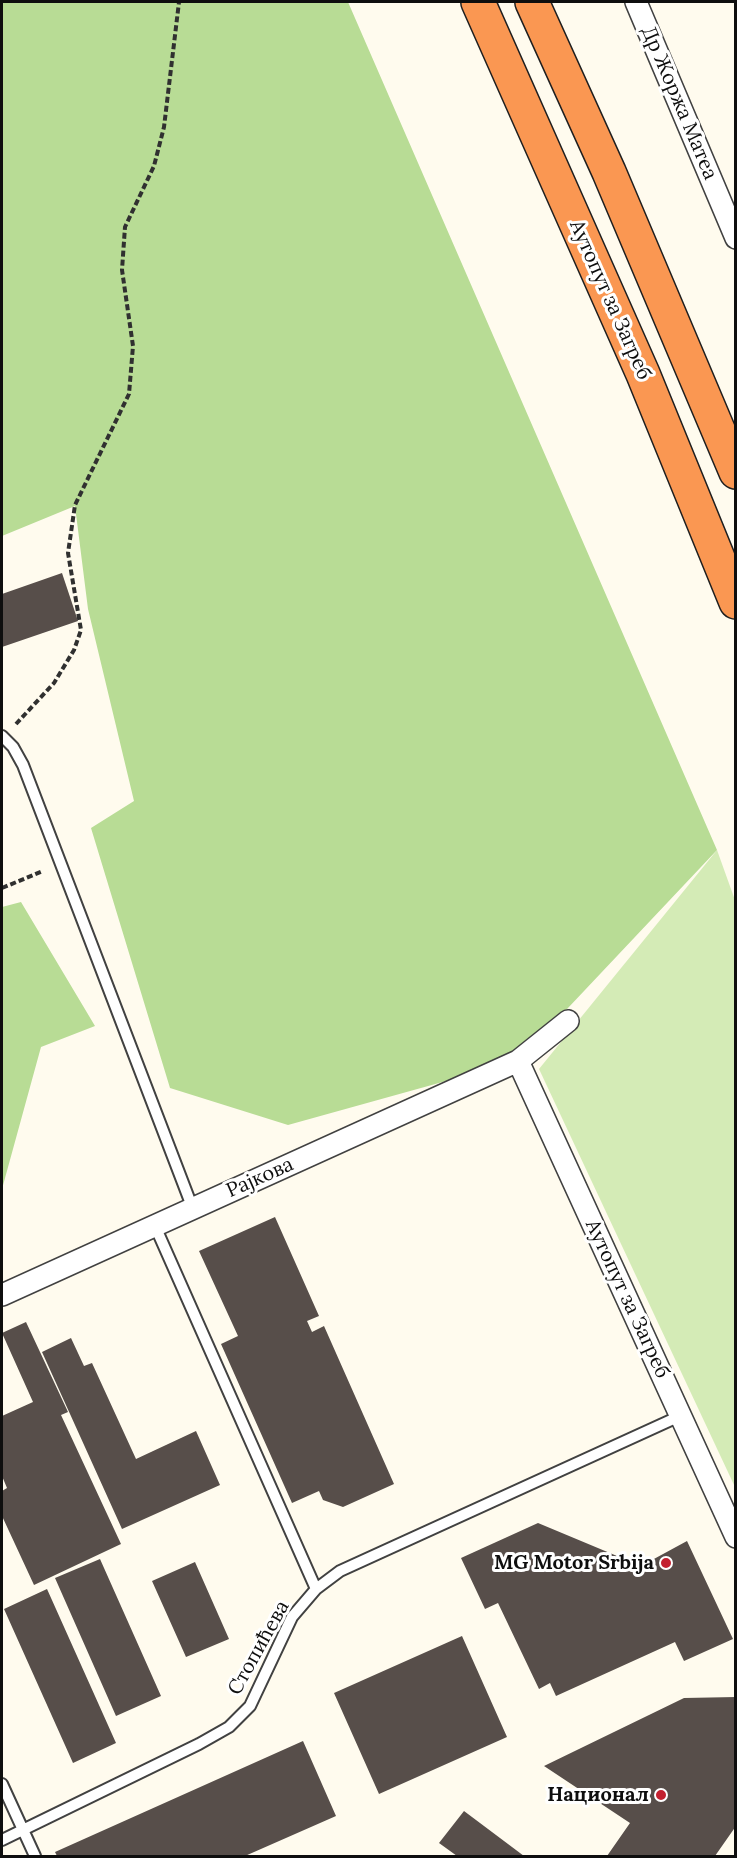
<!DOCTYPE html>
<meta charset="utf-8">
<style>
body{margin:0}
#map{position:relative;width:737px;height:1858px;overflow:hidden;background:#fffbee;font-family:Lora,serif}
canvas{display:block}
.frame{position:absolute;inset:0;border:3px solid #0e0e0e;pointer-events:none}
</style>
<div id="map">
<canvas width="737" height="1858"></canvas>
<div class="frame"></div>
</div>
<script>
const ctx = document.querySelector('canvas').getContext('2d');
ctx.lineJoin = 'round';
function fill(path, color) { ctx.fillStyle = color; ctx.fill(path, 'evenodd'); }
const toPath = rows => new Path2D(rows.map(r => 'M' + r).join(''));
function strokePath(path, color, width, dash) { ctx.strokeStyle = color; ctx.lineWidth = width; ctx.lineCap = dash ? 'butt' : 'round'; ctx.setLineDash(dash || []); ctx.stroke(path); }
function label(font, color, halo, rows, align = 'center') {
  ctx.font = font + ' Lora,serif'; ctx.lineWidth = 6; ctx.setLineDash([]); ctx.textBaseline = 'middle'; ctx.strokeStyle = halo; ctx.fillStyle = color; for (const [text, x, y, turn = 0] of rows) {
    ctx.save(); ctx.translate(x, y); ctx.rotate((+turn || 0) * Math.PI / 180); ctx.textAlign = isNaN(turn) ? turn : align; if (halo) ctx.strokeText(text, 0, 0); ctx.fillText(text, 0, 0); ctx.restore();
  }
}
fill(toPath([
 [717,850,736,903,735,1487,539,1069]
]), '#d4ebb6');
fill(toPath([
 [2,2,348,2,717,850,518,1061,288,1125,170,1088,91,828,134,801,88,609,75,506,2,536],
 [21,902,95,1026,41,1047,2,1189,2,907]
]), '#b8dc95');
fill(toPath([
 [62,573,78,621,2,647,2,594],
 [275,1217,319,1316,307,1321,312,1332,324,1326,394,1484,343,1507,323,1500,319,1491,292,1503,221,1344,238,1336,199,1251],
 [26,1322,68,1412,61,1415,121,1544,34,1585,2,1516,2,1491,7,1488,2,1476,2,1416,33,1402,2,1333],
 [71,1338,84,1366,92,1363,136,1459,196,1431,220,1485,122,1529,42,1352],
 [538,1523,641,1566,687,1541,733,1639,684,1661,675,1642,556,1696,550,1683,539,1689,498,1603,485,1609,461,1558],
 [100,1559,161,1696,116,1716,55,1578],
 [195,1562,229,1639,186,1657,152,1581],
 [47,1589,116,1743,73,1763,4,1609],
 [462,1636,507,1737,379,1794,334,1693],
 [736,1697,736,1826,715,1856,702,1855,700,1856,607,1856,630,1823,544,1766,684,1698],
 [303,1741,336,1816,245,1856,57,1856,55,1852],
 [464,1811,524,1856,457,1856,439,1843]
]), '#574e4a');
const lane = toPath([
 [2,736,13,747,23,765,193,1209],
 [155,1226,316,1589],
 [2,1784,35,1856],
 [2,1840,199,1744,229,1727,250,1706,292,1617,316,1589,340,1571,680,1416]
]);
const street = toPath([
 [636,2,736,238],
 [518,1061,736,1537],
 [2,1295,518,1061,568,1021]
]);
const highway = toPath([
 [478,2,643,374,736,602],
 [532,2,609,172,736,472]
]);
strokePath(lane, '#414141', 14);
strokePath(street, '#414141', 24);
strokePath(highway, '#1f1f1f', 36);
strokePath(toPath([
 [16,724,54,683,74,650,81,630,68,553,75,505,129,394,133,346,122,270,125,227,154,166,164,127,179,2],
 [2,888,43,871]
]), '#303030', 4, [6, 3]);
strokePath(lane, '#fff', 10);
strokePath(street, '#fff', 21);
strokePath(highway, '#fa9752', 33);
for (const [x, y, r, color] of [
 [666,1563,6,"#c3202f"],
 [661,1795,6,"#c3202f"]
]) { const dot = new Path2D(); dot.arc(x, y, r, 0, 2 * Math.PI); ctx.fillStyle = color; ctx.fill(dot); strokePath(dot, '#fff', 2); }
label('20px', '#0e0e0e', '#fff', [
 ["Др Жоржа Матеа",679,103,67],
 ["Аутопут за Загреб",610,300,66],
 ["Рајкова",260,1178,-24],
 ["Аутопут за Загреб",627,1299,65],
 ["Стопићева",259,1648,-61]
]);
label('bold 20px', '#0e0e0e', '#fff', [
 ["MG Motor Srbija",654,1563],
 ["Национал",649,1795]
], 'right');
</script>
